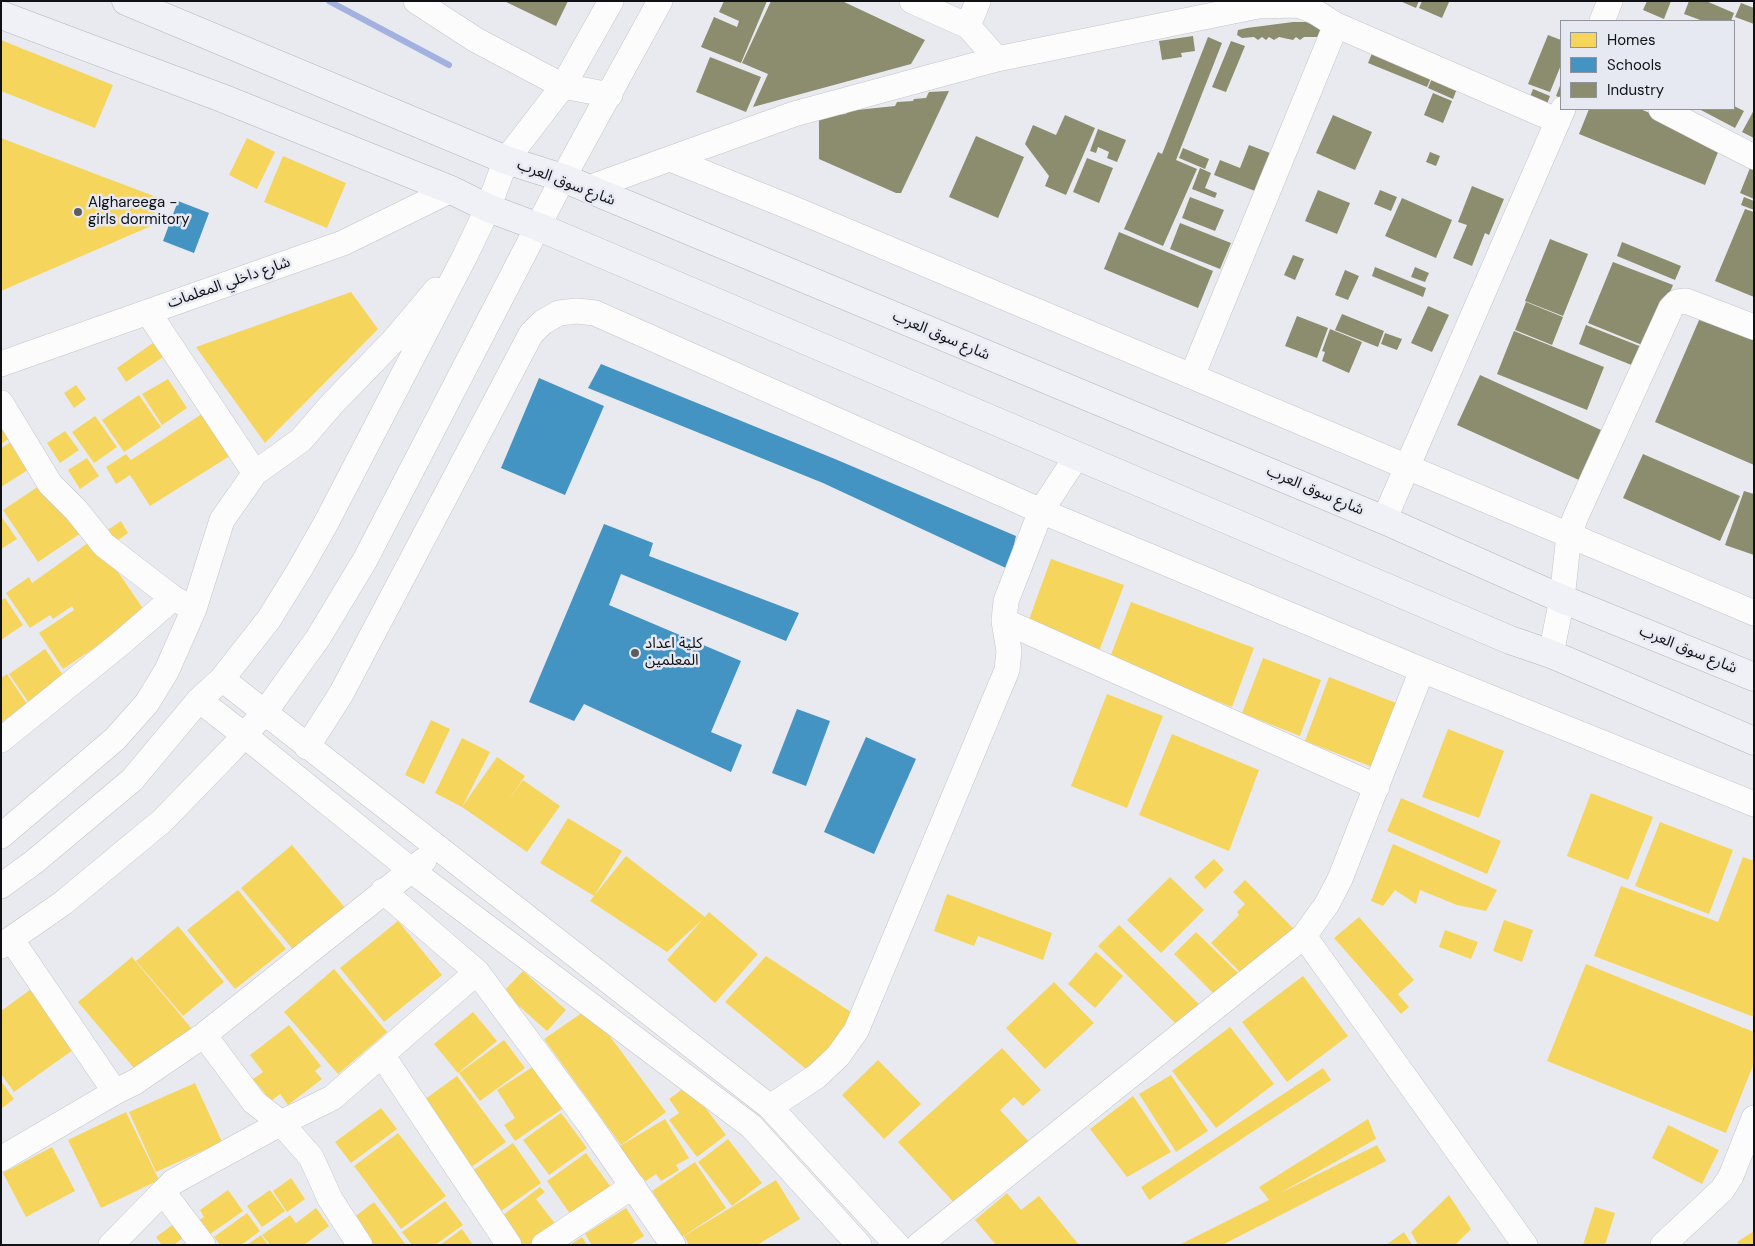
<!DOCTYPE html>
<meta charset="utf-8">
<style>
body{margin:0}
#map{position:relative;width:1755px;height:1246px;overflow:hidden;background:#e9eaef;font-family:"DM Sans",sans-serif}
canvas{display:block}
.frame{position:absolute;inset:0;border:2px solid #101114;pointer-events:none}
.legend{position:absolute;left:1560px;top:20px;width:175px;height:90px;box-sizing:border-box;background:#e6e9f2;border:1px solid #909399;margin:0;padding:6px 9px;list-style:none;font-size:15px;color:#101114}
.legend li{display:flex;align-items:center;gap:10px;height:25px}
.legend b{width:25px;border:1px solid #909399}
</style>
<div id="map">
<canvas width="1755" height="1246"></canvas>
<div class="frame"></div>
<ul class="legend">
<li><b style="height:14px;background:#f6d55c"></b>Homes</li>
<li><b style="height:14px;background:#4393c3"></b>Schools</li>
<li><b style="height:14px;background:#8c8c6e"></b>Industry</li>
</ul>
</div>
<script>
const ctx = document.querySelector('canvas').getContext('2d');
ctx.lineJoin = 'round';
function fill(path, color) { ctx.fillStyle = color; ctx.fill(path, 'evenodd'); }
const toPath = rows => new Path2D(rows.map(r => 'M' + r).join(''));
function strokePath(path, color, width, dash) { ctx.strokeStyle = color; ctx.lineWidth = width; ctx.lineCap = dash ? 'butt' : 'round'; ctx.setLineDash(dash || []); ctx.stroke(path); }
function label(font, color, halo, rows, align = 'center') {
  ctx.font = font + ' "DM Sans","Noto Sans Arabic",sans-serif'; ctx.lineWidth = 5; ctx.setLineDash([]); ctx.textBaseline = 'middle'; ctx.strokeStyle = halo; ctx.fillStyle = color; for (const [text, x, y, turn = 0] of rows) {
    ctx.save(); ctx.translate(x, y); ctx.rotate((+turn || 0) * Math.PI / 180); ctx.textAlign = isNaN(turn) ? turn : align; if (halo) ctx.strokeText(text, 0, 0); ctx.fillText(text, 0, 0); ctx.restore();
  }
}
fill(toPath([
 [1,40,113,85,95,128,1,91],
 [1,138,159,198,151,226,1,291],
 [247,138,275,152,257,189,229,175],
 [283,156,346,183,327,228,264,202],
 [351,292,378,329,265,443,196,347],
 [153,343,163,357,126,382,117,368],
 [168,379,187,408,162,425,142,394],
 [76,385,86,399,74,408,64,393],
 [139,395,161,427,124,452,102,420],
 [205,412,233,454,150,506,130,475,116,484,106,467,126,454,131,460],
 [95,416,117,447,94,463,72,432],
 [1,417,13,436,1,444],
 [65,431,79,450,60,463,47,443],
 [16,439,34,466,1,487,1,448],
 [87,458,99,476,80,489,68,470],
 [45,482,84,531,38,562,3,510],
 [1,516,17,539,1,549],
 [121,521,128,533,114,543,106,531],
 [95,538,146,613,63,669,39,633,74,610,72,606,53,619,50,615,30,628,6,593,29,577,32,583],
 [1051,559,1124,585,1099,651,1027,625],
 [5,598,23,625,1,640,1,600],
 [1131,602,1254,648,1232,707,1109,660],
 [45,649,65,678,29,703,9,674],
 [1263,658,1321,680,1300,736,1242,713],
 [7,674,27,704,1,722,1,678],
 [1329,677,1404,706,1380,770,1305,741],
 [1107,694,1163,716,1127,808,1071,786],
 [431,720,450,729,424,784,405,775],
 [1448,729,1504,751,1479,818,1422,797],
 [1172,734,1259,770,1229,851,1139,815],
 [462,738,490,752,462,807,435,793],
 [497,757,525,776,507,802,523,780,560,806,527,852,462,807],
 [1591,793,1653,817,1628,880,1567,856],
 [1401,798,1501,841,1487,874,1387,831],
 [568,818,622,851,594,896,626,856,705,917,709,912,758,954,715,1003,667,960,703,919,667,952,590,901,594,896,540,863],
 [1660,822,1733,850,1709,914,1635,886],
 [1393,844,1497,890,1486,911,1457,905,1420,890,1416,904,1395,890,1383,906,1371,901],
 [292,845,347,910,296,953,241,888],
 [1743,857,1754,861,1754,1017,1594,956,1621,886,1718,922],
 [1214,859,1224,870,1205,889,1194,877],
 [1170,877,1204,910,1161,953,1127,920],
 [1245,880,1295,930,1247,979,1211,943,1239,915,1237,912,1245,904,1233,892],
 [238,890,286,949,235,989,187,930],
 [947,894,1052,933,1043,960,978,936,974,946,934,931],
 [1359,917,1414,980,1398,994,1409,1007,1401,1014,1334,938],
 [1504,920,1533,930,1522,962,1493,951],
 [398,921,442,975,384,1022,340,968],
 [1119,925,1203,1008,1181,1029,1098,946],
 [178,926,224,982,183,1016,136,961],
 [1445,930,1478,942,1471,959,1439,947],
 [1196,932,1241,976,1219,999,1174,954],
 [1096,952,1123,976,1095,1008,1068,984],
 [766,956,857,1016,812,1074,725,1002],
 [132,957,192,1029,139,1074,78,1002],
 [1586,964,1754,1032,1754,1063,1726,1133,1547,1061],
 [334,969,387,1032,338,1074,284,1012],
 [523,971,566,1010,547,1031,503,992],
 [1303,976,1348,1036,1287,1082,1242,1022],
 [1054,982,1094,1023,1045,1069,1006,1028],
 [34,987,77,1047,14,1092,1,1074,1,1011],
 [589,1008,666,1112,621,1145,544,1039],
 [473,1012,497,1041,458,1073,434,1044],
 [289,1025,321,1066,315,1071,322,1079,288,1105,280,1094,271,1101,253,1079,263,1072,250,1055],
 [1230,1027,1274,1084,1216,1128,1172,1071],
 [504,1040,525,1068,480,1101,459,1073],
 [1002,1048,1041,1090,1023,1106,1014,1097,1000,1110,1030,1143,959,1208,898,1142],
 [878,1060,921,1104,884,1139,842,1095],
 [534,1066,562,1109,515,1141,504,1125,515,1118,497,1090],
 [1323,1068,1331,1080,1149,1200,1141,1187],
 [1171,1075,1208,1131,1176,1152,1139,1094],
 [457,1076,506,1142,466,1171,417,1105],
 [1,1081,14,1099,1,1109],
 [195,1083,222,1142,156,1172,129,1112],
 [688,1085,726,1135,697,1157,669,1120,679,1113,669,1099],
 [1133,1096,1171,1152,1127,1177,1090,1129],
 [381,1108,397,1129,351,1163,335,1142],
 [126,1112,159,1180,101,1208,68,1140],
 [561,1113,587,1148,549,1175,523,1140],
 [665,1119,689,1158,676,1165,679,1170,661,1181,656,1174,643,1183,620,1146],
 [1368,1119,1376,1139,1278,1194,1377,1145,1386,1161,1222,1245,1179,1245,1269,1200,1259,1187],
 [1668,1125,1719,1150,1702,1184,1652,1158],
 [398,1133,446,1196,401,1229,354,1166],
 [728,1139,762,1183,732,1206,698,1162],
 [513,1143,541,1183,494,1216,466,1175],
 [52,1147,75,1191,26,1217,3,1173],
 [586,1153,613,1190,573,1218,547,1181],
 [695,1162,726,1208,682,1237,652,1191],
 [291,1178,305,1199,287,1212,273,1191],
 [776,1180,800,1219,757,1245,689,1245,684,1236],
 [540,1187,545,1192,536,1199,556,1225,530,1245,517,1245,498,1219],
 [228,1190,243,1211,203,1239,193,1224,204,1217,200,1210],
 [270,1190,285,1211,262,1227,247,1206],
 [1007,1193,1021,1210,1039,1196,1079,1245,996,1245,975,1220],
 [1449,1195,1471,1229,1455,1245,1418,1245,1411,1232],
 [445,1201,463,1225,435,1245,412,1245,402,1232],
 [374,1202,406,1245,367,1245,349,1221],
 [1595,1207,1615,1213,1605,1245,1583,1245],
 [316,1208,329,1226,304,1245,270,1245,262,1235,290,1215,296,1223],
 [626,1208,644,1236,630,1245,592,1245,585,1234],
 [247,1213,260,1231,241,1245,220,1245,214,1237],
 [178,1221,188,1234,174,1245,162,1245,156,1237],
 [462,1229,473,1245,440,1245],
 [1754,1231,1754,1245,1739,1245,1737,1242],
 [1404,1232,1412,1245,1386,1245],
 [261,1235,268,1245,247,1245],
 [582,1237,587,1245,570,1245]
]), '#f6d55c');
fill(toPath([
 [178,201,209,213,194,253,163,241],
 [601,364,835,459,1016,536,1008,569,823,483,588,388],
 [539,378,604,406,565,495,501,468],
 [604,524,653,543,649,556,799,613,786,641,621,574,609,605,741,661,711,732,742,745,731,772,584,704,574,721,529,702],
 [797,709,830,721,806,786,772,773],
 [866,737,916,759,874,854,824,832]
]), '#4393c3');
fill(toPath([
 [504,1,568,1,556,26],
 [724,1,767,1,741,63,701,47,714,17,737,27,739,21,719,12],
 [771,1,842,1,925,40,911,64,753,107,768,74,742,63],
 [1400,1,1419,1,1416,8],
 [1422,1,1448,1,1449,2,1442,18,1419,8],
 [1647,1,1671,1,1664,19,1643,10],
 [1689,1,1706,1,1734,13,1731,21,1703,21,1684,14],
 [1741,3,1754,8,1754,24,1735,17],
 [1293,22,1306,22,1320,28,1320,37,1304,37,1300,40,1296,37,1293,40,1279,37,1274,40,1269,37,1266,40,1262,37,1258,40,1254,37,1242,38,1237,35,1238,30,1247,28],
 [1548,35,1561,40,1561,65,1550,92,1528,84],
 [1193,36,1195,51,1181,53,1182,57,1162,60,1159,41],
 [1208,37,1222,43,1176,160,1197,169,1163,246,1124,229,1158,152,1162,154],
 [1231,41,1245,46,1226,92,1212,87],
 [1375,46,1434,71,1427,87,1368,63],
 [710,57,761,77,746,112,696,92],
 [1435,71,1460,81,1453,99,1428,88],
 [1561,83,1561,98,1556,96],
 [1533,89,1550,96,1547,104,1530,97],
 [949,91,901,193,896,193,819,159,819,116,846,114,847,111,895,106,897,102,913,101,914,99,926,98,929,92],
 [1433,93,1452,101,1443,123,1424,115],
 [1734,106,1744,111,1735,128,1699,109,1734,109],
 [1589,109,1640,109,1722,142,1705,185,1579,134],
 [1754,110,1754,138,1742,132],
 [1065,115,1095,128,1066,195,1045,186,1049,176,1025,144,1033,125,1056,135],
 [1333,115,1372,132,1355,170,1316,153],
 [1098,129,1126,140,1117,162,1107,158,1109,152,1098,147,1096,153,1090,151],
 [976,136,1024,157,998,218,949,197],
 [1249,145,1270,153,1255,191,1214,175,1220,160,1240,168],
 [1183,148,1209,159,1205,169,1179,158],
 [1430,152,1440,156,1436,166,1426,162],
 [1087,158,1113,168,1099,203,1073,192],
 [1752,163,1754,164,1754,199,1740,193],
 [1200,168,1211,173,1205,188,1217,193,1215,198,1192,189],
 [1472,186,1504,199,1489,235,1485,233,1472,266,1453,258,1467,225,1458,222],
 [1318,190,1350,203,1337,234,1305,221],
 [1380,190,1397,197,1391,211,1374,204],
 [1190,197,1224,210,1215,231,1182,218],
 [1744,197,1754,201,1754,210,1741,205],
 [1402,198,1452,220,1436,258,1385,236],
 [1745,209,1754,212,1754,297,1715,281],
 [1180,223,1231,243,1220,269,1170,249],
 [1119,232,1213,271,1198,308,1104,269],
 [1550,239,1588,254,1563,316,1525,301],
 [1622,242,1681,266,1675,280,1617,256],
 [1293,255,1304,259,1295,280,1284,275],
 [1613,262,1673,285,1647,347,1588,323],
 [1375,267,1426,288,1423,297,1372,276],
 [1415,267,1429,273,1425,282,1411,277],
 [1345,270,1359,276,1348,300,1335,295],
 [1526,302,1563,317,1552,345,1515,330],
 [1428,306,1449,315,1432,352,1411,343],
 [1703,311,1754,332,1754,465,1655,422],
 [1342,314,1384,331,1378,347,1335,330],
 [1297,316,1328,328,1317,358,1285,346],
 [1586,325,1647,349,1639,368,1579,344],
 [1330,329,1362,342,1349,373,1322,361,1325,352,1322,351],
 [1514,331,1604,367,1587,410,1497,374],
 [1385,333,1402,339,1397,350,1381,344],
 [1480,375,1601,430,1579,480,1457,425],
 [1643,454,1740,496,1720,541,1623,498],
 [1744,491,1754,494,1754,555,1725,545]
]), '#8c8c6e');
strokePath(toPath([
 [329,1,449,65]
]), '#a3b1e0', 6);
const minor = toPath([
 [416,1,476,40,563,86,610,95],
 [912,1,968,26,997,59],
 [1602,21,1610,1],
 [1336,25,1558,121],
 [968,26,978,1],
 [1661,109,1754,157],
 [670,159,792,208,1754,613],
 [586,189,794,114,997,59,1258,6,1298,5,1314,11,1336,25,1192,376],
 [148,312,255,473],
 [1,364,343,243,451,190],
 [1,403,50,484,76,510,104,545,173,598,194,609],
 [1384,520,1563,109],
 [1004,621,1377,787],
 [1551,654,1562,599,1569,534,1576,516,1671,308,1677,302,1686,301,1754,327],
 [222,679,770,1107,897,1245],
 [199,700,244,735,411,870,751,1126,859,1245],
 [1,740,121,643,173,598],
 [307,747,341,694,531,334,543,322,559,313,577,311,595,313,1041,511,1422,670,1754,804],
 [1,836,115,739,147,703,167,670,194,609,222,520,255,473,301,440,332,404,394,340,436,290],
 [1,886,34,862,132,780,199,700,222,679,269,619,300,569,326,523,465,256,488,208,506,160,563,86,611,1],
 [383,891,477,972,588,1122,673,1245],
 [1304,936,1525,1245],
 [11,939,115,1092],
 [1,946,63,903,162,821,231,750,265,712,318,638,365,560,563,178,660,1],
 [204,1035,254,1102,281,1123,311,1157,330,1199,360,1245],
 [382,1055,509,1245],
 [770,1107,817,1076,838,1056,856,1031,1007,670,1009,651,1004,621,1006,601,1041,511,1077,456],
 [1,1159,115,1092,135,1082,204,1035,424,860],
 [111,1245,163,1192],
 [203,1245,163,1192,173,1182,281,1123,332,1098,477,972],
 [544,1245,633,1186],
 [919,1245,1304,936,1327,904,1340,879,1422,670],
 [1663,1245,1722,1190,1731,1176,1754,1118]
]);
const major = toPath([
 [126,1,506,160,563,178,1384,520,1562,599,1754,677],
 [1,15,222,98,451,190,488,208,539,227,1510,640,1551,654,1754,741]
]);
strokePath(minor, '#c4c5c8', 26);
strokePath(major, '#b1b4be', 29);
strokePath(minor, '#fcfcfd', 25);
strokePath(major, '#f0f1f6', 28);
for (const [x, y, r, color] of [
 [78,212,5,"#5c5d61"],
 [635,653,5,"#5c5d61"]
]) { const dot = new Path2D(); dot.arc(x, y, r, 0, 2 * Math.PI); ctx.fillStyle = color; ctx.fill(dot); strokePath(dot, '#e6e9f2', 2); }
label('15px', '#101114', '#e6e9f2', [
 ["شارع سوق العرب",566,183,21],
 ["شارع داخلي المعلمات",229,283,-19],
 ["شارع سوق العرب",941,336,23],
 ["شارع سوق العرب",1315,491,23],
 ["شارع سوق العرب",1688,650,22]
]);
label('15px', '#101114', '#e6e9f2', [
 ["Alghareega -",88,203],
 ["girls dormitory",88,220],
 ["كلية اعداد",645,644],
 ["المعلمين",645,661]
], 'left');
</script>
